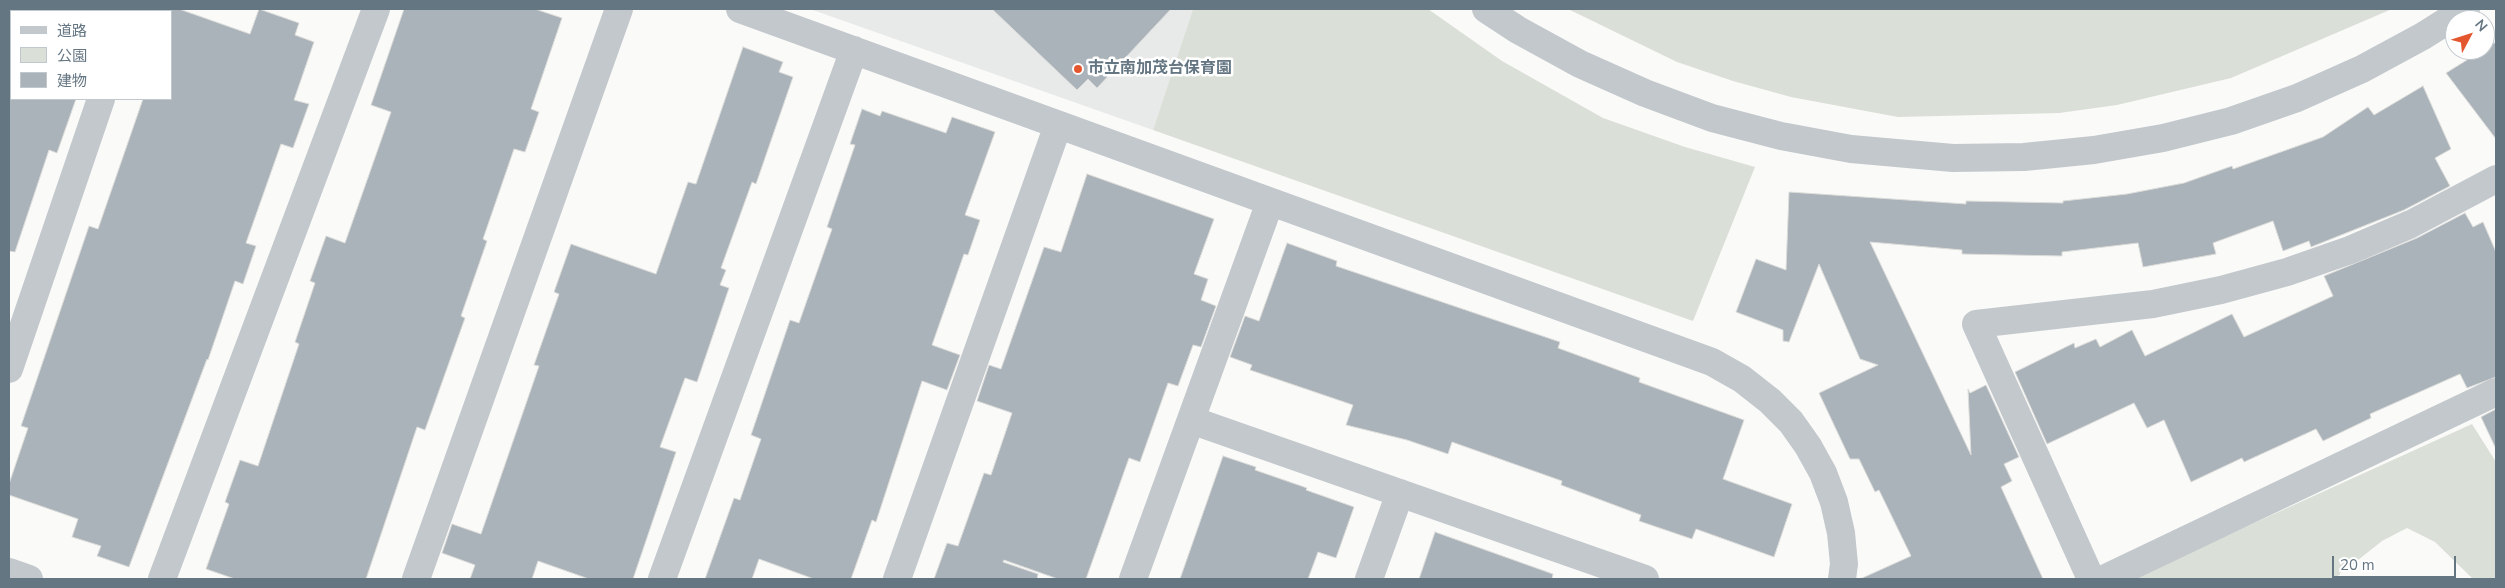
<!DOCTYPE html>
<meta charset="utf-8">
<style>
body{margin:0}
#map{position:relative;width:2505px;height:588px;overflow:hidden;background:#fafaf8;font-family:"Nunito Sans","Noto Sans JP",sans-serif}
canvas{display:block}
.frame{position:absolute;inset:0;border:10px solid #657683;pointer-events:none}
.legend{position:absolute;left:10px;top:10px;width:162px;height:90px;box-sizing:border-box;background:#fff;border:1px solid #c1c8cd;margin:0;padding:6px 9px;list-style:none;font-size:15px;color:#657683}
.legend li{display:flex;align-items:center;gap:10px;height:25px}
.legend b{width:25px;border:1px solid #c1c8cd}
.north{position:absolute;left:2445px;top:10px;width:50px;height:50px;box-sizing:border-box;background:#fff;border:1px solid #c1c8cd;border-radius:50%;rotate:50deg;font-size:14px;font-weight:700;line-height:20px;text-align:center;color:#657683}
.north::after{content:'';display:block;margin:auto;width:18px;height:22px;background:#e4572e;clip-path:polygon(50% 0,100% 100%,50% 72%,0 100%)}
.scale{position:absolute;left:2332px;top:556px;width:124px;height:22px;box-sizing:border-box;border:2px solid #657683;border-top:0;padding-left:6px;font-size:15px;line-height:18px;white-space:nowrap;color:#657683;-webkit-text-stroke:4px #fff;paint-order:stroke}
</style>
<div id="map">
<canvas width="2505" height="588"></canvas>
<div class="frame"></div>
<ul class="legend">
<li><b style="height:6px;background:#c3c8cc"></b>道路</li>
<li><b style="height:14px;background:#dadfd7"></b>公園</li>
<li><b style="height:14px;background:#aab3b9"></b>建物</li>
</ul>
<div class="north">N</div>
<div class="scale">20 m</div>
</div>
<script>
const ctx = document.querySelector('canvas').getContext('2d');
ctx.lineJoin = 'round';
function fill(path, color) { ctx.fillStyle = color; ctx.fill(path, 'evenodd'); }
const toPath = rows => new Path2D(rows.map(r => 'M' + r).join(''));
function strokePath(path, color, width, dash) { ctx.strokeStyle = color; ctx.lineWidth = width; ctx.lineCap = dash ? 'butt' : 'round'; ctx.setLineDash(dash || []); ctx.stroke(path); }
function label(font, color, halo, rows, align = 'center') {
  ctx.font = font + ' "Nunito Sans","Noto Sans JP",sans-serif'; ctx.lineWidth = 5; ctx.setLineDash([]); ctx.textBaseline = 'middle'; ctx.strokeStyle = halo; ctx.fillStyle = color; for (const [text, x, y, turn = 0] of rows) {
    ctx.save(); ctx.translate(x, y); ctx.rotate((+turn || 0) * Math.PI / 180); ctx.textAlign = isNaN(turn) ? turn : align; if (halo) ctx.strokeText(text, 0, 0); ctx.fillText(text, 0, 0); ctx.restore();
  }
}
fill(toPath([
 [810,9,1193,9,1153,130]
]), '#e8e9e9');
fill(toPath([
 [1193,9,1428,9,1502,61,1603,118,1685,147,1755,167,1693,321,1153,130],
 [1568,9,2392,9,2231,78,2117,105,2059,113,1898,117,1791,97,1733,81,1677,62],
 [2472,424,2496,462,2496,579,2473,579,2435,542,2407,528,2382,541,2334,579,2131,579]
]), '#dadfd7');
const building = toPath([
 [171,9,179,9,250,34,259,9,299,23,295,35,314,42,294,100,309,104,293,148,281,144,246,243,256,246,243,284,235,281,208,360,207,359,129,567,97,556,101,546,72,537,78,519,9,495,9,484,28,428,21,426,89,226,98,229,143,99,171,99,171,9],
 [404,9,535,9,562,18,531,109,539,112,525,152,514,149,483,239,487,241,461,316,465,318,425,430,417,427,366,579,235,579,206,569,229,504,225,502,240,460,258,466,299,344,295,342,315,283,310,281,326,236,345,243,391,112,371,105,404,9],
 [992,9,1171,9,1097,88,1088,79,1077,90,992,9],
 [2496,42,2496,139,2446,73,2496,42],
 [743,47,783,62,779,72,793,77,756,184,752,182,721,268,726,270,720,285,729,288,697,382,685,378,660,447,676,452,633,579,589,579,538,561,532,579,470,579,475,565,442,553,452,524,481,534,539,366,534,365,559,294,554,292,571,244,656,274,688,182,696,184,743,47],
 [2423,86,2451,149,2435,158,2450,186,2404,210,2311,247,2309,241,2283,251,2273,221,2213,243,2216,254,2143,267,2138,243,2062,252,2062,256,1962,254,1962,250,1870,242,1971,455,1968,389,1970,393,1986,385,2019,457,2004,464,2012,481,2001,487,2043,579,1860,579,1911,556,1879,490,1875,492,1859,459,1850,459,1819,393,1878,365,1860,359,1819,264,1789,342,1783,341,1783,330,1736,312,1756,259,1786,270,1789,192,1966,204,1966,201,2063,203,2063,201,2127,194,2184,183,2232,166,2233,169,2323,137,2368,107,2374,115,2423,86],
 [9,99,76,99,57,153,49,150,15,252,9,251,9,99],
 [862,109,880,116,882,111,946,133,952,117,995,132,965,215,980,220,968,255,964,254,932,345,960,355,947,390,922,381,876,522,872,520,851,579,814,579,759,559,752,579,705,579,734,498,740,500,761,439,751,435,790,320,799,323,832,229,827,227,855,145,850,144,862,109],
 [1087,174,1214,219,1194,274,1208,279,1201,300,1216,306,1201,347,1193,345,1178,386,1168,383,1140,462,1129,458,1086,579,1058,579,1004,560,1003,562,1038,574,1037,579,934,579,947,543,958,546,984,473,991,475,1012,413,977,401,989,365,1001,369,1044,247,1061,252,1087,174],
 [2465,213,2473,227,2483,222,2496,252,2496,377,2467,388,2460,374,2370,414,2371,418,2323,441,2316,429,2244,462,2242,458,2191,482,2164,420,2147,428,2134,403,2047,444,2015,372,2074,343,2075,348,2096,339,2100,347,2132,330,2145,356,2232,314,2244,337,2333,296,2324,276,2417,238,2465,213],
 [1287,243,1337,261,1336,266,1560,342,1558,348,1640,378,1639,382,1744,420,1723,479,1792,504,1774,557,1696,529,1692,539,1639,521,1641,515,1561,485,1562,481,1452,442,1448,454,1407,440,1346,425,1353,405,1250,370,1252,365,1230,357,1245,316,1259,321,1287,243],
 [2496,409,2496,449,2481,417,2496,409],
 [1223,456,1256,467,1255,470,1307,488,1306,490,1354,507,1336,558,1318,552,1308,579,1180,579,1223,456],
 [1435,532,1553,574,1552,579,1419,579,1435,532]
]);
fill(building, '#aab3b9');
strokePath(building, '#dcdcda', 1);
strokePath(toPath([
 [740,9,1712,362,1742,379,1770,401,1791,422,1808,446,1823,473,1834,502,1841,533,1844,564,1842,579],
 [131,11,131,9],
 [9,369,101,99],
 [1191,420,1645,579],
 [9,572,29,579],
 [162,579,376,9],
 [416,579,619,9],
 [662,579,854,50],
 [897,579,1058,125],
 [1133,579,1270,202],
 [1369,579,1400,493],
 [2091,579,1976,324,2153,304,2221,290,2287,272,2350,250,2411,224,2496,179],
 [2104,579,2496,392]
]), '#c3c8cc', 28);
strokePath(toPath([
 [1486,9,1518,30,1580,64,1645,93,1712,118,1781,136,1851,149,1953,158,2024,157,2094,150,2163,138,2231,121,2297,98,2362,69,2423,36,2466,9]
]), '#c3c8cc', 28);
for (const [x, y, r, color] of [
 [1078,69,5,"#e4572e"]
]) { const dot = new Path2D(); dot.arc(x, y, r, 0, 2 * Math.PI); ctx.fillStyle = color; ctx.fill(dot); strokePath(dot, '#fff', 2); }
label('bold 16px', '#657683', '#fff', [
 ["市立南加茂台保育園",1088,69]
], 'left');
</script>
